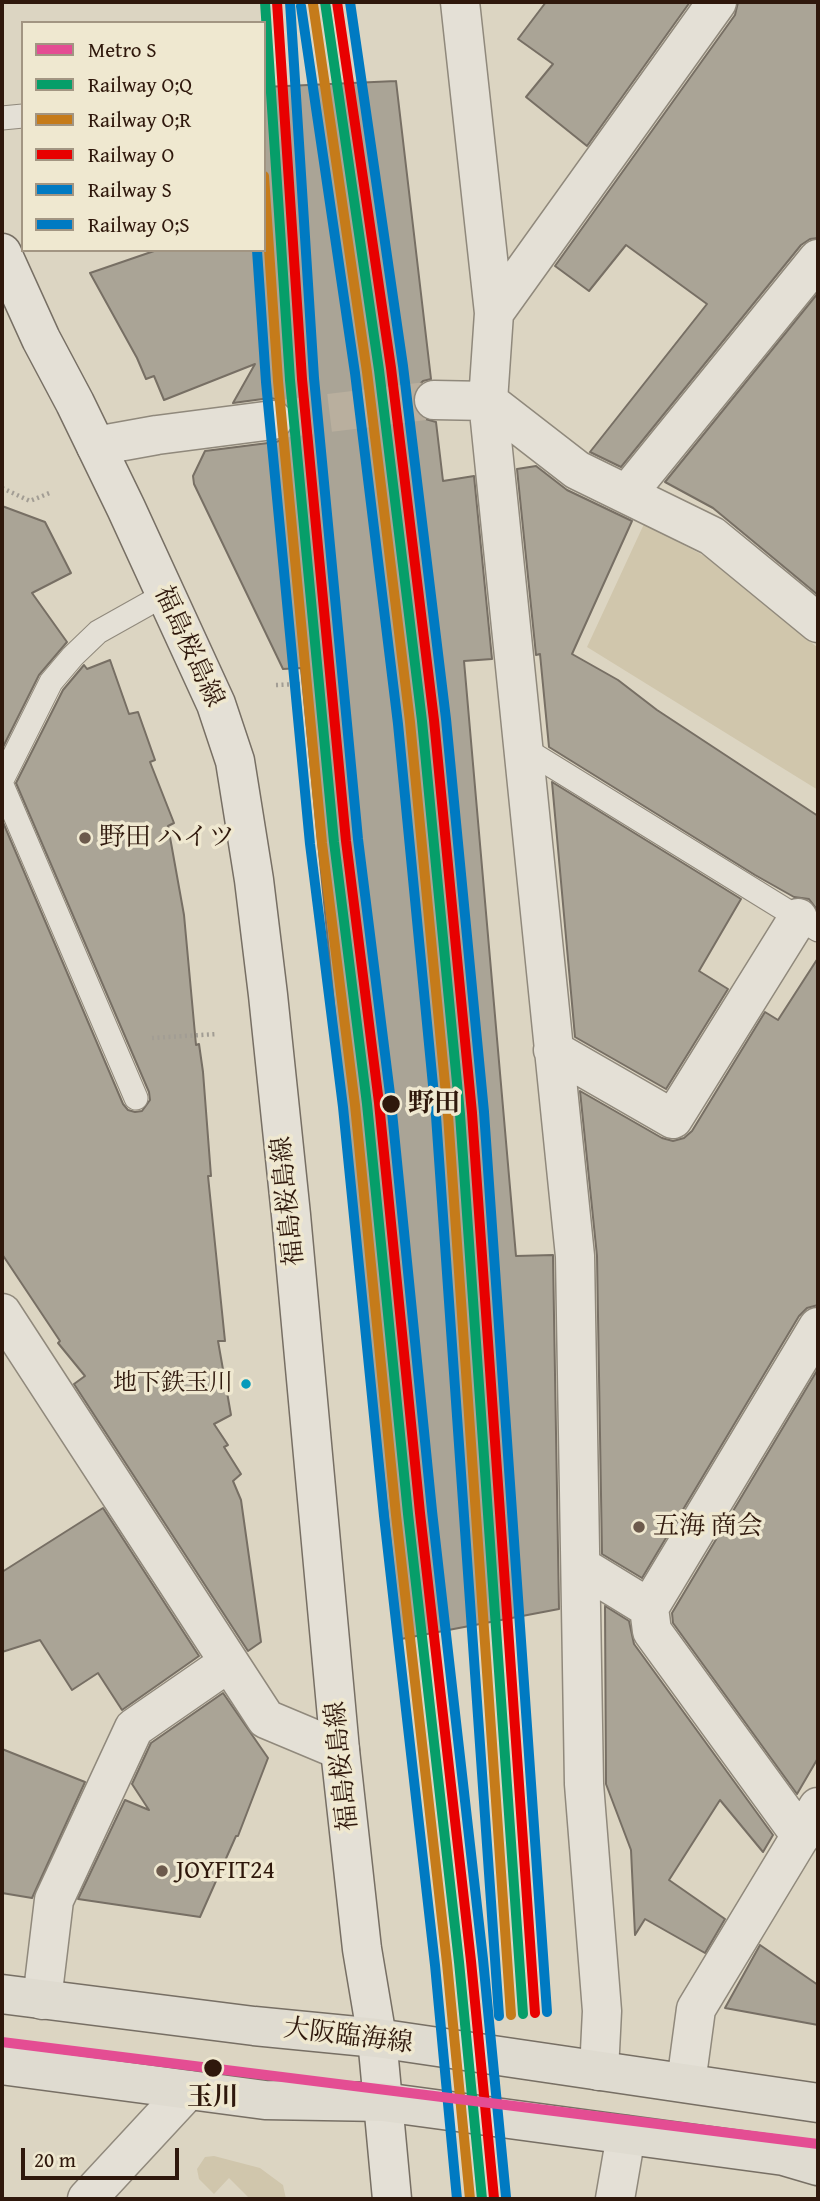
<!DOCTYPE html>
<meta charset="utf-8">
<style>
body{margin:0}
#map{position:relative;width:820px;height:2201px;overflow:hidden;background:#dcd5c2;font-family:"Gentium Book Plus",serif}
canvas{display:block}
.frame{position:absolute;inset:0;border:4px solid #2f180c;pointer-events:none}
.legend{position:absolute;left:21px;top:21px;width:245px;height:231px;box-sizing:border-box;background:#efe8d0;border:2px solid #a29582;margin:0;padding:9px 12px;list-style:none;font-size:21px;color:#2f180c}
.legend li{display:flex;align-items:center;gap:14px;height:35px}
.legend b{width:35px;border:2px solid #a29582}
.scale{position:absolute;left:21px;top:2148px;width:158px;height:32px;box-sizing:border-box;border:4px solid #2f180c;border-top:0;padding-left:9px;font-size:21px;line-height:24px;white-space:nowrap;color:#2f180c;-webkit-text-stroke:5px #efe8d0;paint-order:stroke}
</style>
<div id="map">
<canvas width="820" height="2201"></canvas>
<div class="frame"></div>
<ul class="legend">
<li><b style="height:9px;background:#e44d93"></b>Metro S</li>
<li><b style="height:9px;background:#069e69"></b>Railway O;Q</li>
<li><b style="height:9px;background:#c57b1a"></b>Railway O;R</li>
<li><b style="height:9px;background:#e80000"></b>Railway O</li>
<li><b style="height:9px;background:#007ac2"></b>Railway S</li>
<li><b style="height:9px;background:#007ac2"></b>Railway O;S</li>
</ul>
<div class="scale">20 m</div>
</div>
<script>
const ctx = document.querySelector('canvas').getContext('2d');
ctx.lineJoin = 'round';
function fill(path, color) { ctx.fillStyle = color; ctx.fill(path, 'evenodd'); }
const toPath = rows => new Path2D(rows.map(r => 'M' + r).join(''));
function strokePath(path, color, width, dash) { ctx.strokeStyle = color; ctx.lineWidth = width; ctx.lineCap = dash ? 'butt' : 'round'; ctx.setLineDash(dash || []); ctx.stroke(path); }
function label(font, color, halo, rows, align = 'center') {
  ctx.font = font + ' "Gentium Book Plus","Noto Serif JP",serif'; ctx.lineWidth = 7; ctx.setLineDash([]); ctx.textBaseline = 'middle'; ctx.strokeStyle = halo; ctx.fillStyle = color; for (const [text, x, y, turn = 0] of rows) {
    ctx.save(); ctx.translate(x, y); ctx.rotate((+turn || 0) * Math.PI / 180); ctx.textAlign = isNaN(turn) ? turn : align; if (halo) ctx.strokeText(text, 0, 0); ctx.fillText(text, 0, 0); ctx.restore();
  }
}
fill(toPath([
 [644,524,712,560,818,648,818,790,587,647],
 [214,2156,260,2168,283,2185,286,2199,250,2199,229,2178,214,2194,199,2179,197,2169,205,2157]
]), '#d0c6ac');
const building = toPath([
 [546,2,690,2,587,146,526,97,553,64,518,39,546,2],
 [738,2,818,2,818,238,810,239,801,245,621,467,590,452,707,304,626,245,589,291,555,266,735,15,738,2],
 [396,81,431,379,423,381,416,388,412,400,415,410,422,418,436,422,443,481,474,476,492,659,464,661,516,1256,553,1255,553,1257,559,1609,401,1639,345,1116,301,668,283,669,194,484,193,476,205,451,276,442,286,438,293,429,295,417,290,406,281,400,270,398,233,403,255,364,164,400,154,376,146,379,137,358,90,273,157,250,264,250,264,87,396,81],
 [818,293,818,595,713,508,665,482,818,293],
 [536,466,567,490,632,521,572,654,618,680,657,710,818,816,818,911,809,899,794,897,755,875,549,747,540,654,536,655,517,469,536,466],
 [2,506,45,522,71,573,32,593,67,642,39,675,2,749,2,506],
 [110,660,129,714,138,712,155,760,150,762,174,823,168,826,184,915,196,1045,199,1044,203,1072,211,1176,208,1176,225,1341,218,1341,231,1415,214,1424,228,1445,224,1447,241,1474,233,1481,241,1500,261,1642,248,1651,74,1384,85,1376,58,1343,60,1341,2,1254,2,820,123,1104,128,1110,135,1112,142,1111,150,1100,149,1092,16,783,63,690,84,665,87,669,110,660],
 [552,782,741,899,699,971,728,989,666,1089,575,1037,552,782],
 [818,958,818,1305,807,1308,799,1316,642,1578,602,1554,597,1256,580,1091,662,1138,673,1141,684,1138,692,1131,765,1012,778,1020,818,958],
 [818,1369,818,1758,797,1794,673,1623,672,1613,818,1369],
 [103,1508,199,1656,122,1710,98,1673,72,1690,40,1640,2,1652,2,1572,103,1508],
 [605,1606,629,1621,634,1644,773,1835,763,1852,720,1800,669,1880,725,1919,705,1953,645,1919,635,1935,631,1850,606,1784,605,1606],
 [223,1693,268,1758,238,1836,236,1836,200,1917,78,1899,125,1800,149,1810,132,1784,151,1743,223,1693],
 [2,1749,85,1782,32,1898,2,1893,2,1749],
 [760,1945,818,1985,818,2025,725,2008,760,1945]
]);
fill(building, '#aaa496');
strokePath(building, '#776f64', 2);
strokePath(toPath([
 [273,420,434,400]
]), '#b9af9e', 38, [38, 19]);
const lane = toPath([
 [2,118,23,116],
 [523,748,818,930],
 [2,780,51,682,73,656,98,632,164,595],
 [2,785,136,1098]
]);
const street = toPath([
 [460,2,494,313,488,401,575,1256,584,1784,602,2011,599,2071],
 [494,313,717,2],
 [434,400,488,401,577,470,712,536,818,623],
 [96,446,157,435,273,420],
 [627,494,818,259],
 [553,1050,673,1119,798,918],
 [2,1313,266,1719,340,1750],
 [582,1567,649,1608,652,1631,801,1836],
 [649,1608,818,1327],
 [42,2000,54,1900,134,1728,228,1663],
 [686,2083,696,2009,818,1807],
 [87,2199,188,2090],
 [615,2199,626,2135]
]);
const secondary = toPath([
 [2,253,41,339,75,403,126,508,216,704,235,761,254,880,268,995,291,1215,340,1750,362,1949,377,2038,392,2199]
]);
const primary = toPath([
 [2,1994,254,2026,377,2038,818,2103],
 [2,2065,265,2100,383,2102,784,2156,818,2166]
]);
strokePath(lane, '#90897c', 25);
strokePath(street, '#90897c', 41);
strokePath(secondary, '#776f64', 41);
strokePath(primary, '#776f64', 41);
strokePath(toPath([
 [2,488,30,501,52,492],
 [276,685,302,684],
 [152,1038,217,1034]
]), '#a29d94', 4.5, [2, 3.5]);
strokePath(lane, '#e4e0d6', 23);
strokePath(street, '#e4e0d6', 38);
strokePath(secondary, '#e4e0d6', 38);
strokePath(primary, '#dfdbd0', 38);
strokePath(toPath([
 [265,2,290,380,334,842,367,1104,408,1514,459,1962,482,2199],
 [325,2,379,370,422,721,460,1114,523,2014]
]), '#069e69', 10);
strokePath(toPath([
 [313,4,367,372,410,722,448,1115,511,2015],
 [264,176,278,381,322,843,355,1105,396,1515,447,1963,470,2199]
]), '#c57b1a', 10);
strokePath(toPath([
 [277,2,302,379,346,841,379,1103,420,1513,471,1961,494,2198],
 [337,2,391,368,434,720,472,1113,535,2013]
]), '#e80000', 10);
strokePath(toPath([
 [301,6,355,373,398,724,436,1116,499,2016],
 [257,250,266,382,310,844,343,1107,384,1516,435,1965,457,2199]
]), '#007ac2', 10);
strokePath(toPath([
 [290,2,314,378,358,839,391,1102,432,1511,483,1959,506,2197],
 [350,2,403,366,446,719,484,1112,547,2012]
]), '#007ac2', 10);
strokePath(toPath([
 [2,2042,818,2144]
]), '#e44d93', 10);
for (const [x, y, r, color] of [
 [85,838,7,"#6c5a4c"],
 [391,1104,10,"#2f180c"],
 [246,1384,6,"#059abb"],
 [639,1527,7,"#6c5a4c"],
 [162,1871,7,"#6c5a4c"],
 [213,2068,10,"#2f180c"]
]) { const dot = new Path2D(); dot.arc(x, y, r, 0, 2 * Math.PI); ctx.fillStyle = color; ctx.fill(dot); strokePath(dot, '#efe8d0', 2.5); }
label('24px', '#2f180c', '#efe8d0', [
 ["地下鉄玉川",233,1384]
], 'right');
label('26px', '#2f180c', '#efe8d0', [
 ["福島桜島線",188,647,65],
 ["福島桜島線",289,1201,-96],
 ["福島桜島線",343,1766,-96],
 ["大阪臨海線",348,2037,7]
]);
label('26px', '#2f180c', '#efe8d0', [
 ["野田 ハイツ",99,838],
 ["五海 商会",653,1527],
 ["JOYFIT24",176,1871]
], 'left');
label('bold 26px', '#2f180c', '#efe8d0', [
 ["野田",408,1104],
 ["玉川",213,2098,"center"]
], 'left');
</script>
